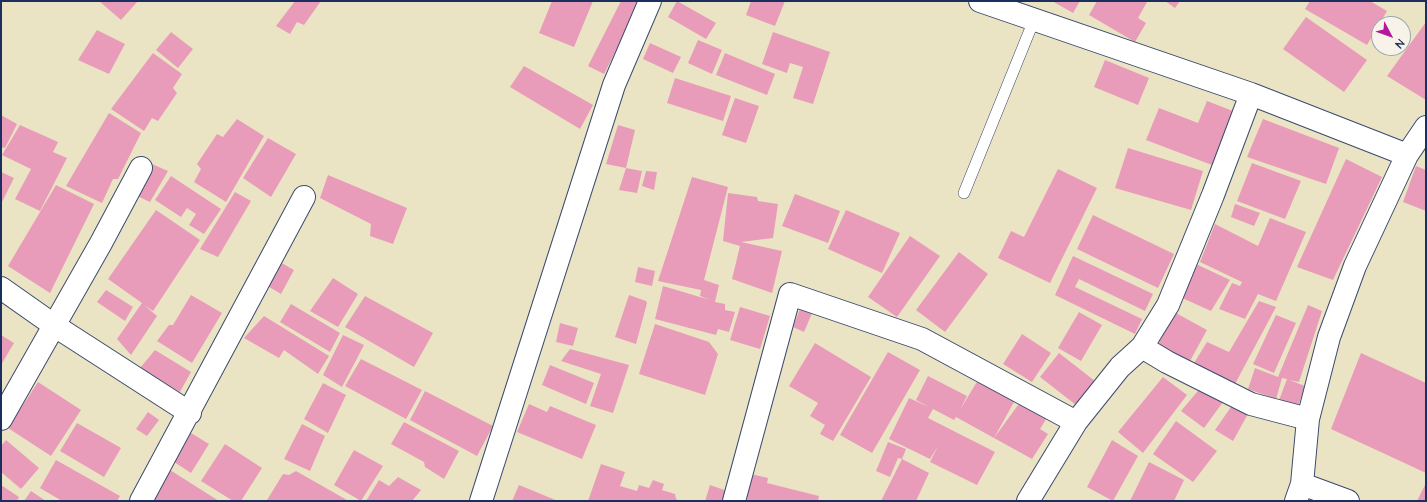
<!DOCTYPE html>
<style>
body{margin:0}
#map{position:relative;width:1427px;height:502px;overflow:hidden;background:#ebe4c4;font-family:"Architects Daughter",sans-serif}
canvas{display:block}
.frame{position:absolute;inset:0;border:2px solid #1b2f5e;pointer-events:none}
.north{position:absolute;left:1371px;top:16px;width:40px;height:40px;box-sizing:border-box;background:#f7f3e8;border:1px solid #9fa5b1;border-radius:50%;rotate:131deg;font-size:11px;font-weight:700;line-height:16px;text-align:center;color:#1b2f5e}
.north::after{content:'';display:block;margin:auto;width:14px;height:18px;background:#b5179e;clip-path:polygon(50% 0,100% 100%,50% 72%,0 100%)}
</style>
<div id="map">
<canvas width="1427" height="502"></canvas>
<div class="frame"></div>
<div class="north">N</div>
</div>
<script>
const ctx = document.querySelector('canvas').getContext('2d');
ctx.lineJoin = 'round';
function fill(path, color) { ctx.fillStyle = color; ctx.fill(path, 'evenodd'); }
const toPath = rows => new Path2D(rows.map(r => 'M' + r).join(''));
function strokePath(path, color, width, dash) { ctx.strokeStyle = color; ctx.lineWidth = width; ctx.lineCap = dash ? 'butt' : 'round'; ctx.setLineDash(dash || []); ctx.stroke(path); }
fill(toPath([
 [99,1,138,1,121,20],
 [295,1,321,1,304,25,297,22,290,34,276,26],
 [552,1,593,1,574,47,539,33],
 [621,1,641,1,604,74,588,66],
 [677,1,716,23,706,39,668,17],
 [751,1,785,1,775,26,746,15],
 [1052,1,1080,1,1073,13],
 [1097,1,1147,2,1138,18,1146,23,1135,42,1089,15],
 [1165,1,1180,1,1175,8],
 [1310,1,1370,1,1387,11,1367,45,1305,9],
 [1306,17,1367,60,1344,92,1283,49],
 [1426,22,1426,100,1387,76],
 [97,30,125,44,109,74,78,60],
 [171,32,193,49,178,68,156,50],
 [773,32,830,52,813,104,793,98,803,67,790,63,787,73,762,64],
 [698,40,722,50,712,74,688,63],
 [650,43,681,57,673,73,643,59],
 [153,53,182,74,173,88,177,93,158,121,152,118,144,131,111,109],
 [725,53,775,74,767,95,716,75],
 [1105,60,1149,78,1138,105,1094,87],
 [524,66,593,105,580,129,510,87],
 [675,78,731,96,723,121,667,103],
 [735,98,759,106,746,143,722,135],
 [1207,101,1233,111,1212,165,1146,140,1159,108,1198,123],
 [109,113,141,133,118,179,113,179,102,203,66,186],
 [1,115,17,124,5,148,1,147],
 [237,119,264,136,226,202,194,182,201,169,197,164,217,134,223,137],
 [1263,119,1339,148,1326,184,1247,157],
 [20,125,58,142,53,152,67,158,40,211,15,199,31,169,2,155],
 [618,125,635,130,626,168,606,164],
 [268,138,296,154,271,197,243,178],
 [1128,148,1203,171,1191,210,1115,188],
 [1346,159,1382,177,1333,280,1297,267],
 [1252,163,1301,181,1285,219,1237,201],
 [152,164,168,171,150,202,133,194],
 [1416,166,1426,170,1426,211,1403,202],
 [626,168,642,171,637,193,619,190],
 [1058,169,1097,188,1050,283,998,258,1011,231,1024,237],
 [646,171,657,172,654,190,642,186],
 [1,172,14,178,1,204],
 [328,175,407,208,393,244,370,236,371,224,320,198],
 [171,176,221,209,204,234,189,225,196,214,187,208,181,217,155,200],
 [692,177,728,187,704,280,719,285,715,302,725,304,725,310,735,312,729,332,718,329,716,335,655,319,663,286,710,300,700,296,701,290,658,281],
 [56,185,94,204,50,293,8,266],
 [235,192,251,201,218,257,200,249],
 [728,193,757,197,758,201,778,204,773,238,741,242,782,251,772,293,732,279,740,246,723,241],
 [795,194,840,211,828,243,782,226],
 [1235,204,1260,213,1254,226,1231,217],
 [156,210,200,240,153,311,144,305,157,316,131,355,117,339,142,303,108,279],
 [846,210,900,233,882,273,828,249],
 [1093,215,1174,254,1158,288,1077,249],
 [1270,218,1306,232,1276,301,1258,294,1245,319,1219,309,1232,283,1240,286,1242,282,1200,262,1215,224,1258,246],
 [910,236,940,256,897,317,868,297],
 [959,252,988,274,945,332,916,310],
 [1073,256,1153,294,1145,311,1079,279,1075,287,1142,319,1135,334,1055,295],
 [278,261,294,270,281,294,264,284],
 [1196,264,1230,280,1211,311,1180,297],
 [638,267,655,271,652,286,635,282],
 [333,278,358,294,338,327,310,311],
 [106,290,133,307,125,321,97,302],
 [191,295,222,313,192,363,157,341,169,325,173,325],
 [629,295,646,301,647,303,636,344,615,337],
 [365,296,433,333,414,367,345,327],
 [1259,301,1276,307,1235,384,1194,363,1207,342,1229,352],
 [291,304,340,333,330,352,280,322],
 [1308,305,1322,311,1299,382,1289,380,1305,386,1297,409,1278,403,1287,379,1282,378,1276,399,1248,389,1255,368,1278,377],
 [740,307,770,316,760,349,730,340],
 [800,309,813,311,804,332,793,327],
 [1079,312,1102,325,1081,361,1058,348],
 [1174,312,1207,330,1190,361,1158,345],
 [1276,315,1296,323,1274,373,1253,364],
 [264,316,329,356,318,374,284,350,279,358,244,338],
 [560,323,578,328,573,346,556,342],
 [655,324,709,342,718,354,705,395,639,374],
 [1022,334,1051,353,1032,382,1003,364],
 [1,335,14,343,1,365],
 [343,335,364,345,342,387,323,375],
 [815,343,871,377,833,441,820,434,825,425,810,416,818,403,789,386],
 [570,349,629,365,613,413,590,406,601,374,561,361],
 [155,350,191,372,180,392,140,368],
 [888,352,920,370,872,453,840,435],
 [1059,353,1095,381,1076,405,1040,377],
 [1361,353,1426,383,1426,473,1331,429],
 [361,359,422,390,406,419,345,386],
 [550,365,594,383,586,404,542,385],
 [928,376,967,396,960,410,978,380,995,387,1014,402,994,438,956,417,954,420,933,409,928,418,995,452,977,485,930,462,938,446,930,459,889,439,909,398,929,407,916,400],
 [1163,377,1187,395,1143,453,1118,432],
 [38,382,81,410,51,456,8,428],
 [323,383,346,395,328,433,304,419],
 [1202,386,1223,402,1204,428,1181,411],
 [425,391,493,426,477,456,410,420],
 [1021,401,1048,416,1040,429,1048,434,1032,459,994,438],
 [529,404,547,412,550,406,596,425,582,459,517,432],
 [1233,404,1249,412,1233,441,1215,430],
 [148,412,159,420,147,436,136,429],
 [1176,421,1217,451,1193,482,1153,454],
 [404,422,459,451,444,479,425,467,424,462,391,444],
 [77,423,121,448,104,477,60,451],
 [302,424,325,436,310,471,284,459],
 [186,430,209,444,191,473,168,458],
 [6,440,39,468,21,489,1,472,1,446],
 [1112,440,1138,456,1113,501,1087,487],
 [888,442,906,449,902,459,929,473,916,501,881,501,902,459,898,458,890,477,876,471],
 [225,444,262,468,241,501,233,501,201,481],
 [354,450,383,466,361,501,334,485],
 [56,460,120,496,117,501,62,501,40,488],
 [1149,462,1184,480,1174,501,1130,501],
 [601,464,625,472,620,486,637,491,639,485,649,488,653,480,664,484,662,490,675,494,676,499,680,501,588,501],
 [170,470,219,501,150,501],
 [296,471,347,500,346,501,267,500,283,474,289,475],
 [751,474,768,478,767,483,819,496,818,501,754,501,744,499],
 [398,477,421,490,412,501,366,501,379,480,389,486],
 [1426,483,1426,501,1417,501],
 [1,485,19,497,17,501,1,501],
 [519,485,558,501,512,501],
 [710,485,730,492,728,501,705,501],
 [31,491,46,501,24,501]
]), '#e89cb9');
const lane = toPath([
 [964,193,1034,20]
]);
const street = toPath([
 [980,1,1251,94,1407,155],
 [1,288,55,326,190,413],
 [1142,347,1167,362,1251,404,1308,419],
 [1,419,101,243,141,168],
 [1302,484,1348,501],
 [141,501,304,197],
 [481,501,614,85,650,1],
 [734,501,790,294,922,339,1076,422],
 [1028,501,1076,422,1120,367,1142,347,1168,305,1213,195,1251,94],
 [1296,501,1302,484,1308,419,1329,337,1355,266,1407,155,1426,127]
]);
strokePath(lane, '#3a4a6d', 12);
strokePath(street, '#3a4a6d', 24);
strokePath(lane, '#fff', 11);
strokePath(street, '#fff', 22);
</script>
